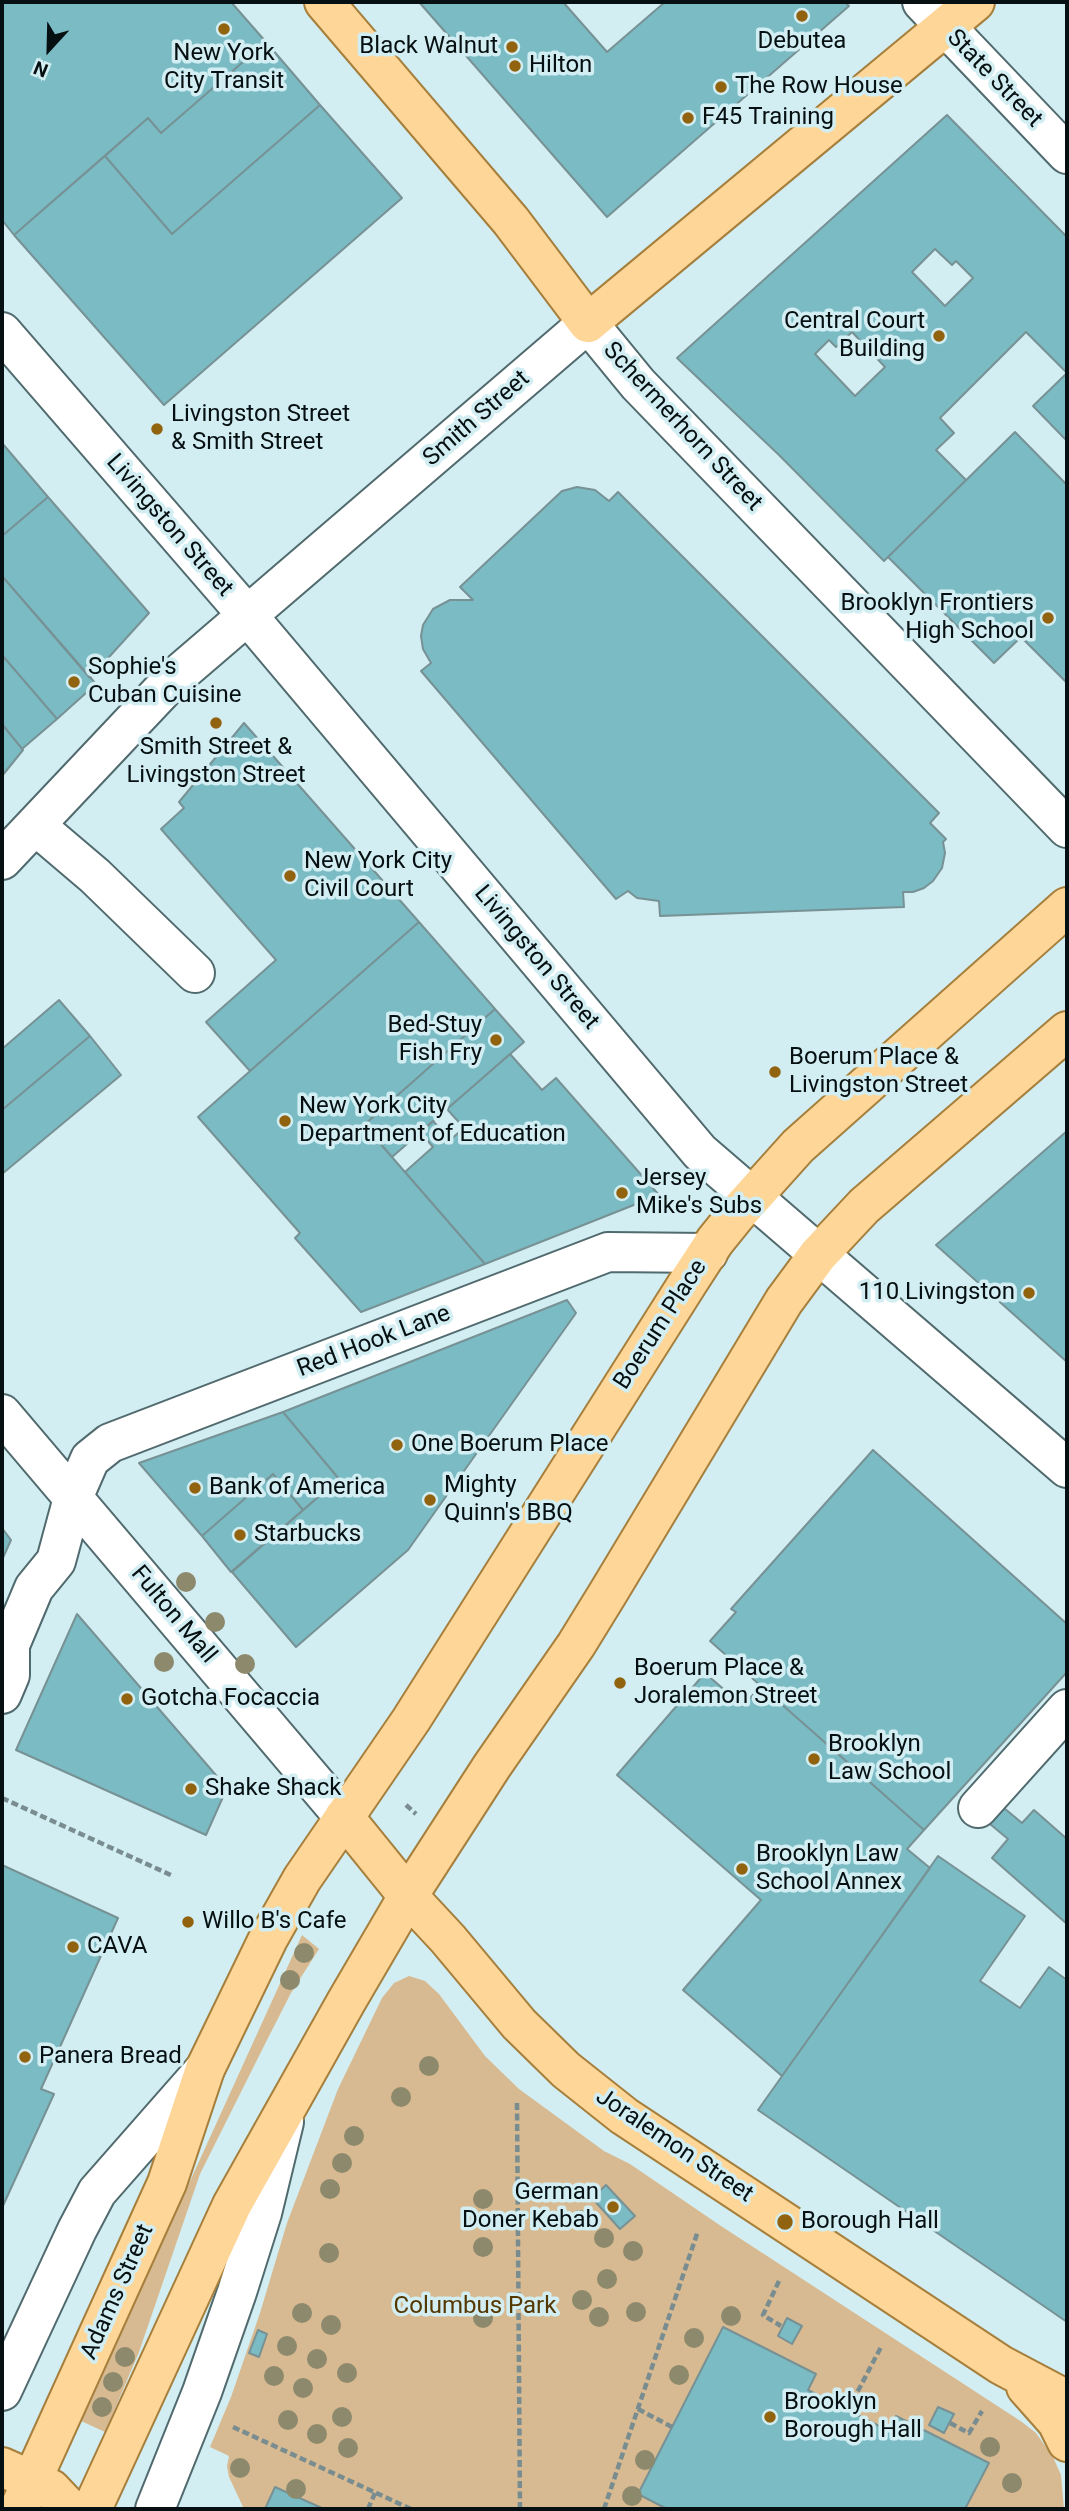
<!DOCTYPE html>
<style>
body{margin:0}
#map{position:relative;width:1069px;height:2511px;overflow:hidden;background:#d2eef2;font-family:Roboto,sans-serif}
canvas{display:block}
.frame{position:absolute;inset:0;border:4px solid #060f11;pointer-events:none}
.north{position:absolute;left:14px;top:14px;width:70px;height:70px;-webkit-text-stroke:5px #d2eef2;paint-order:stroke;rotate:202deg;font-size:19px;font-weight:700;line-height:28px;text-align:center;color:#060f11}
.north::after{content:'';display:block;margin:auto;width:24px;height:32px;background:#060f11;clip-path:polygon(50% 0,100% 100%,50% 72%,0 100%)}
</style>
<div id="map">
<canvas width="1069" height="2511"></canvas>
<div class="frame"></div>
<div class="north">N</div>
</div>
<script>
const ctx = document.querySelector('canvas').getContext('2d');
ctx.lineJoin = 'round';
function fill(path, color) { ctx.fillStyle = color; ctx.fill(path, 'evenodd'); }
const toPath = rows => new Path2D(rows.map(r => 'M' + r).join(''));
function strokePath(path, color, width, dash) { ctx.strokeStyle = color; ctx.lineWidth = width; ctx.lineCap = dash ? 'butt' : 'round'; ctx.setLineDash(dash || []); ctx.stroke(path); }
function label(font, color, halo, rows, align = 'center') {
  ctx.font = font + ' Roboto,sans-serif'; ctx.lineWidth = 7; ctx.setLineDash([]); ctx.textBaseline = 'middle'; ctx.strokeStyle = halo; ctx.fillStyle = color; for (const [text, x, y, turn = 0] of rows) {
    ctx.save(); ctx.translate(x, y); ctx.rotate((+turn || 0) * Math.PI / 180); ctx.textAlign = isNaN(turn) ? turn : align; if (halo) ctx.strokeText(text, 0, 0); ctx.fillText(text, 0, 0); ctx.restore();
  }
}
fill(toPath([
 [302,1935,319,1949,291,1993,267,2040,200,2174,139,2352,105,2432,81,2421],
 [409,1976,425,1981,439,1994,485,2056,519,2089,604,2151,630,2164,721,2226,1022,2422,1036,2433,1053,2457,1061,2475,1064,2509,348,2509,342,2507,340,2509,324,2509,275,2487,265,2509,244,2509,229,2477,227,2466,229,2456,210,2447,231,2397,260,2313,287,2223,338,2089,382,1998,394,1983]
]), '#d7ba91');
const building = toPath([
 [2,2,231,2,266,42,161,133,148,118,14,235,2,220,2,2],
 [419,2,563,2,607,52,665,2,845,2,849,6,607,217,419,2],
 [266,42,320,105,172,234,105,156,148,118,161,133,266,42],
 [320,105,402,198,164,405,14,235,105,156,172,234,320,105],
 [947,115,1067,237,1067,441,1033,406,1067,373,1026,332,940,418,954,433,936,450,966,480,884,561,779,455,677,358,947,115],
 [935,249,952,265,956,261,973,278,945,306,912,272,935,249],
 [852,332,885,367,855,396,815,354,829,340,836,347,852,332],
 [1015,432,1067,485,1067,683,1021,637,994,663,888,557,1015,432],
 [2,443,48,497,2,536,2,443],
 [577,487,595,490,609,501,618,492,939,813,930,823,946,839,943,842,945,853,942,868,933,881,924,888,913,892,903,892,904,907,660,916,659,901,637,898,628,891,616,899,421,671,431,663,423,649,421,636,423,625,433,609,450,600,473,600,460,587,562,491,577,487],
 [48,497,149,613,90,678,2,576,2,536,48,497],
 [2,576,96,684,57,719,2,655,2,576],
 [2,655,57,719,22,749,2,724,2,655],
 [244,723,419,922,250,1071,206,1022,276,960,161,829,184,808,179,802,244,723],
 [2,724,23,750,2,776,2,724],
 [419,922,495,1009,364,1125,485,1264,361,1312,295,1238,300,1233,198,1117,419,922],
 [59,1000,90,1036,2,1110,2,1049,59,1000],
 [495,1009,524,1042,392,1157,364,1125,495,1009],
 [90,1036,121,1075,2,1174,2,1110,90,1036],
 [510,1054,542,1090,556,1078,659,1195,485,1264,405,1172,433,1147,420,1132,433,1121,450,1140,464,1128,447,1109,510,1054],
 [1067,1131,1067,1362,936,1245,1067,1131],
 [567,1300,576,1313,408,1550,296,1647,232,1572,339,1479,283,1412,567,1300],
 [283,1412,339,1479,303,1510,273,1474,202,1536,139,1463,283,1412],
 [873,1450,1067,1624,1067,1672,924,1830,710,1641,736,1612,731,1609,873,1450],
 [273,1474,303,1510,231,1572,202,1536,273,1474],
 [2,1528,11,1540,2,1560,2,1528],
 [77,1614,227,1788,206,1835,16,1750,77,1614],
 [705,1673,743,1706,761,1686,924,1830,907,1849,930,1868,782,2076,683,1990,761,1900,617,1775,705,1673],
 [1004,1808,1022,1823,1034,1810,1067,1839,1067,1924,992,1858,1008,1839,990,1824,1004,1808],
 [938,1856,1025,1916,980,1981,1020,2008,1049,1967,1067,1980,1067,2322,758,2110,938,1856],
 [2,1865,118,1918,41,2089,54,2094,2,2208,2,1865],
 [606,2185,635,2216,620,2229,592,2198,606,2185],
 [787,2318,802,2326,792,2344,778,2336,787,2318],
 [723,2327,816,2374,808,2390,889,2431,896,2416,989,2463,965,2509,667,2509,638,2494,723,2327],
 [258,2330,267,2334,259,2357,249,2353,258,2330],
 [938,2407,954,2414,944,2433,929,2425,938,2407],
 [275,2487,324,2509,265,2509,275,2487]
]);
fill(building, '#7abbc4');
strokePath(building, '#779194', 2);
const minor = toPath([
 [922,2,1067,154],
 [2,332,248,616,700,1152,1067,1468],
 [35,825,95,876,195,973],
 [2,860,172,680,588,323,638,384,1067,828],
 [2,1414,344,1817],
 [2,1694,10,1675,10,1645,34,1588,56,1561,73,1498,90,1459,110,1443,608,1252,708,1253],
 [978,1808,1067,1709],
 [2,2391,77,2230,97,2192,205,2069],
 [155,2509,202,2392,237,2292,262,2213,284,2122]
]);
const major = toPath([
 [324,2,511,221,588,323,975,2],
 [344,1817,408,1896,448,1939,519,2024,566,2070,624,2116,1001,2365,1067,2400],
 [1026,2387,1057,2422,1067,2442],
 [2,2467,51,2489,70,2509],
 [19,2509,167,2183,205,2069,268,1939,302,1879,411,1720,689,1281,715,1241,736,1215,798,1146,1067,907],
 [92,2509,232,2205,346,2002,408,1896,492,1766,576,1645,608,1593,784,1301,818,1255,864,1206,1067,1031]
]);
strokePath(minor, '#516a6e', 42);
strokePath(major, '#a67f3c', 42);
strokePath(toPath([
 [2,1798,173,1876],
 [406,1805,416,1814],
 [330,1911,338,1920],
 [517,2103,520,2509],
 [779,2281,763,2315,781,2326],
 [638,2409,672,2427],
 [848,2410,881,2347],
 [950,2423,969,2433,982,2411],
 [233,2427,411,2509],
 [368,2509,375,2493],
 [604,2509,698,2231]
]), '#798d90', 4.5, [7, 3.5]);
strokePath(minor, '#fff', 38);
strokePath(major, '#fdd698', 38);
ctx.fillStyle = '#8d896d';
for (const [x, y] of [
 [186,1582],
 [215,1622],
 [164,1662],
 [245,1664],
 [304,1953],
 [290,1980],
 [429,2066],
 [401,2097],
 [354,2136],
 [342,2163],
 [330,2189],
 [483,2199],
 [580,2220],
 [604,2238],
 [483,2247],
 [633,2251],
 [329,2253],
 [607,2279],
 [582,2300],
 [636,2312],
 [302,2313],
 [731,2316],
 [599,2317],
 [483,2318],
 [331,2325],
 [694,2338],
 [287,2346],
 [125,2357],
 [317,2359],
 [347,2373],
 [679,2375],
 [274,2376],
 [113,2382],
 [303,2388],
 [102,2407],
 [342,2417],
 [288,2420],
 [317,2434],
 [990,2447],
 [348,2448],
 [645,2460],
 [240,2468],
 [1012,2483],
 [296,2489],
 [632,2496]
]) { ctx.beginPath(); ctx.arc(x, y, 10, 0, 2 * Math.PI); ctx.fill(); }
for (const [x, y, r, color] of [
 [802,16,7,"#91630e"],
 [224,29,7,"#91630e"],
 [512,47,7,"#91630e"],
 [515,66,7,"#91630e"],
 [721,87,7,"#91630e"],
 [688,118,7,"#91630e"],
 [939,336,7,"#91630e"],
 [157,429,7,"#91630e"],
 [1048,618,7,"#91630e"],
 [74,682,7,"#91630e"],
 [216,723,7,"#91630e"],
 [290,876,7,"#91630e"],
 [496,1040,7,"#91630e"],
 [775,1072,7,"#91630e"],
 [285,1121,7,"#91630e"],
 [622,1193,7,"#91630e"],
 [1029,1293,7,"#91630e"],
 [397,1445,7,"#91630e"],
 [195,1488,7,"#91630e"],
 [430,1500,7,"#91630e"],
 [240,1535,7,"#91630e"],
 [620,1683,7,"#91630e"],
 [127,1699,7,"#91630e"],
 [814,1759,7,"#91630e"],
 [191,1789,7,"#91630e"],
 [742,1869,7,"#91630e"],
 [188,1922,7,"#91630e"],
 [73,1947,7,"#91630e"],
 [25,2057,7,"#91630e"],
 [613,2207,7,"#91630e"],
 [785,2222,9,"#91630e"],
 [770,2417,7,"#91630e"]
]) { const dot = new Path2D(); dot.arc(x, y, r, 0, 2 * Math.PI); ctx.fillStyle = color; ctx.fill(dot); strokePath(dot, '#d2eef2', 2.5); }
label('24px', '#060f11', '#d2eef2', [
 ["Debutea",802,42,"center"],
 ["Black Walnut",498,47,"right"],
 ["New York",224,54,"center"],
 ["City Transit",224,82,"center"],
 ["Hilton",529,66],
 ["The Row House",735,87],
 ["F45 Training",702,118],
 ["Central Court",925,322,"right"],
 ["Building",925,350,"right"],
 ["Livingston Street",171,415],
 ["& Smith Street",171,443],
 ["Brooklyn Frontiers",1034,604,"right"],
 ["High School",1034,632,"right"],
 ["Sophie's",88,668],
 ["Cuban Cuisine",88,696],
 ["Smith Street &",216,748,"center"],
 ["Livingston Street",216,776,"center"],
 ["New York City",304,862],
 ["Civil Court",304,890],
 ["Bed-Stuy",482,1026,"right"],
 ["Fish Fry",482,1054,"right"],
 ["Boerum Place &",789,1058],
 ["Livingston Street",789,1086],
 ["New York City",299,1107],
 ["Department of Education",299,1135],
 ["Jersey",636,1179],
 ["Mike's Subs",636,1207],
 ["110 Livingston",1015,1293,"right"],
 ["One Boerum Place",411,1445],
 ["Mighty",444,1486],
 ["Quinn's BBQ",444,1514],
 ["Bank of America",209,1488],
 ["Starbucks",254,1535],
 ["Boerum Place &",634,1669],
 ["Joralemon Street",634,1697],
 ["Gotcha Focaccia",141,1699],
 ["Brooklyn",828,1745],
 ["Law School",828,1773],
 ["Shake Shack",205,1789],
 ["Brooklyn Law",756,1855],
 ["School Annex",756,1883],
 ["Willo B's Cafe",202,1922],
 ["CAVA",87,1947],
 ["Panera Bread",39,2057],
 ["German",599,2193,"right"],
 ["Doner Kebab",599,2221,"right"],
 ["Borough Hall",801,2222],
 ["Brooklyn",784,2403],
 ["Borough Hall",784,2431]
], 'left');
label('24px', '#060f11', '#d2eef2', [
 ["State Street",994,79,46],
 ["Smith Street",477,419,-41],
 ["Schermerhorn Street",682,427,47],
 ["Livingston Street",169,526,49],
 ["Livingston Street",536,958,50],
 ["Boerum Place",661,1325,-57],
 ["Red Hook Lane",374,1342,-21],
 ["Fulton Mall",173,1615,50],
 ["Joralemon Street",674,2146,34],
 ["Adams Street",118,2292,-66]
]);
label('24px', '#553700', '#d2eef2', [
 ["Columbus Park",475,2307]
]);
</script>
